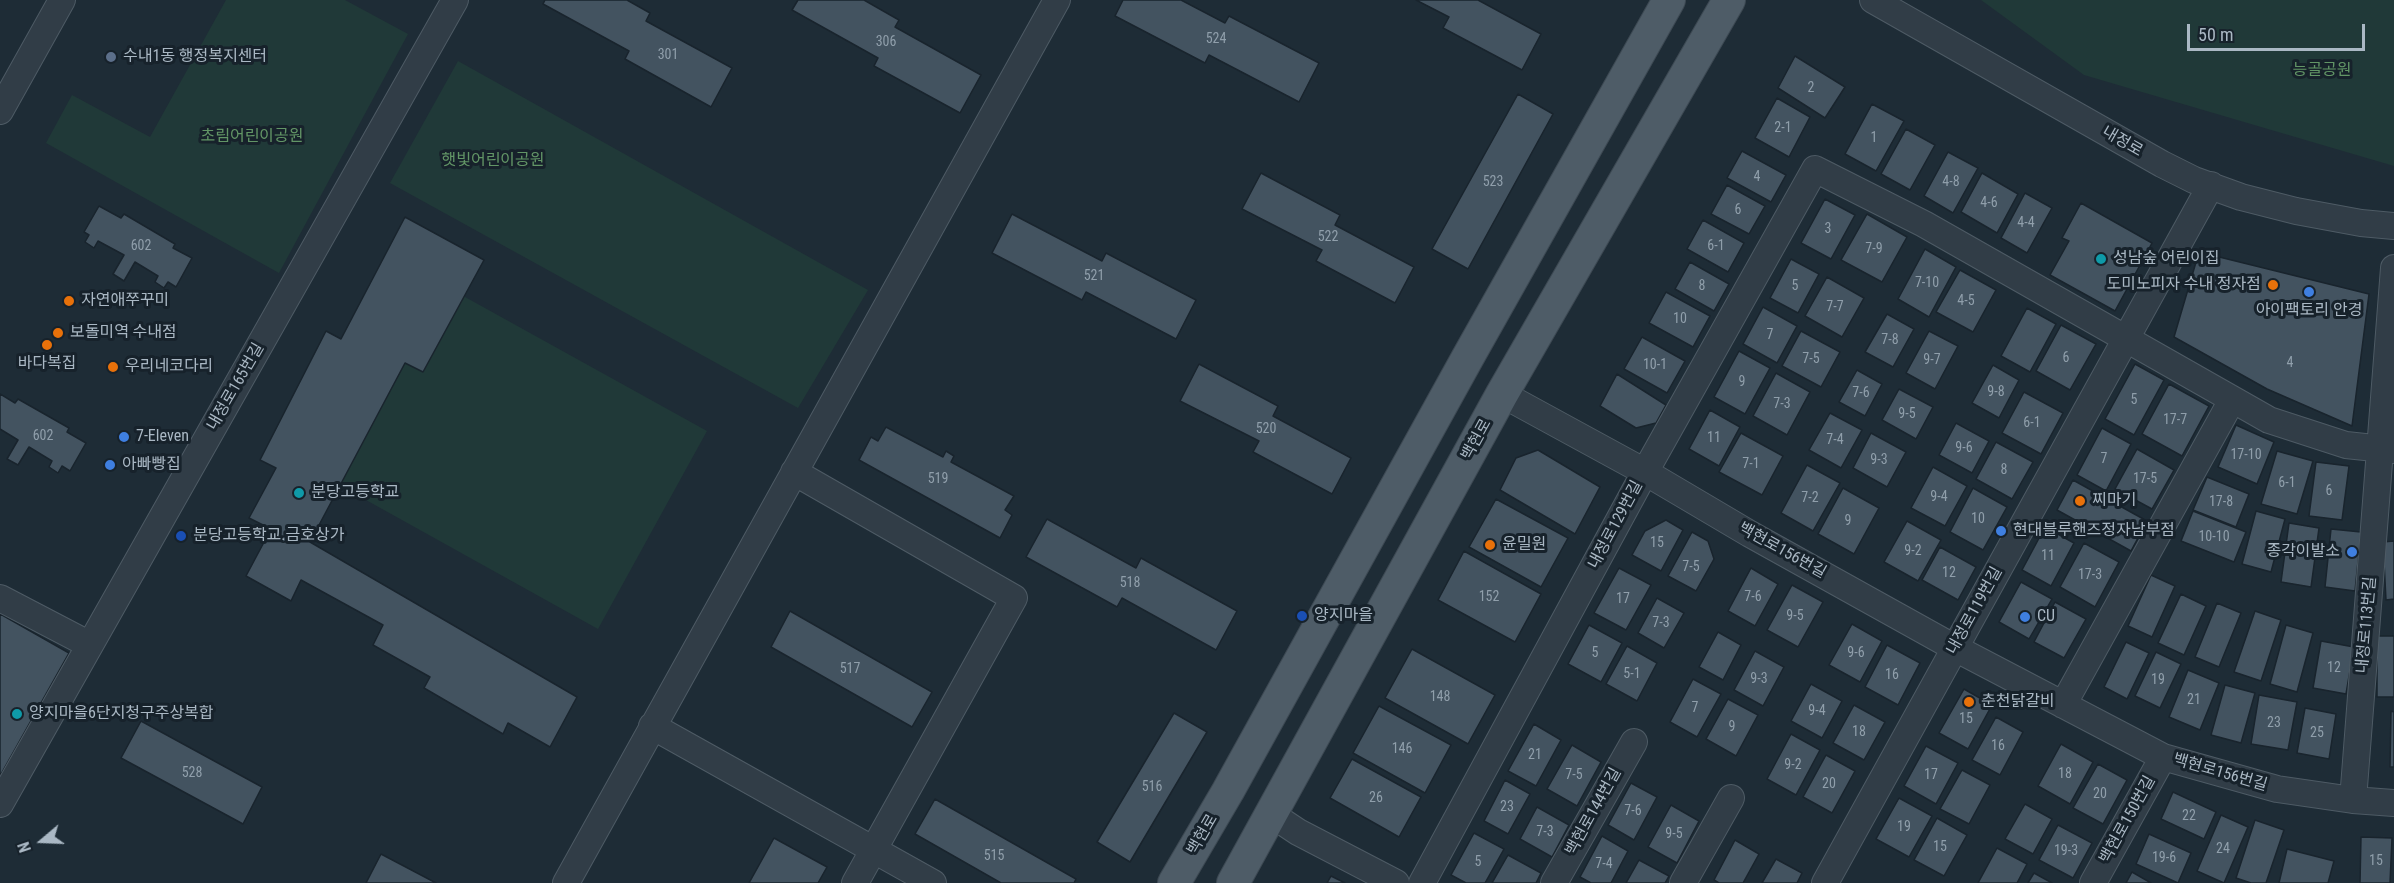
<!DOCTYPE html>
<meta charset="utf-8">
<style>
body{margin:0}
#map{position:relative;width:2394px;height:883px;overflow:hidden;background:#1e2c36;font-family:"Roboto Condensed",sans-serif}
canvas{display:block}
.north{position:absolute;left:12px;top:811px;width:60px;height:60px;-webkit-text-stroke:4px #17222b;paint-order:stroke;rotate:251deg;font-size:16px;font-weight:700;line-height:24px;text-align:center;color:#aab8c4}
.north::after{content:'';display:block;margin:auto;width:21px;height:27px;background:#aab8c4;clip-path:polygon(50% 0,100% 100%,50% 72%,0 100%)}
.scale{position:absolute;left:2187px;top:24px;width:178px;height:27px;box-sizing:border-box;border:3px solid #aab8c4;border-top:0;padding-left:8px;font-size:18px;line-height:21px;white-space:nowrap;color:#aab8c4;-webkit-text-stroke:4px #17222b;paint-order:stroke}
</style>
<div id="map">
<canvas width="2394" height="883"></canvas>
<div class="north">N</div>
<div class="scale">50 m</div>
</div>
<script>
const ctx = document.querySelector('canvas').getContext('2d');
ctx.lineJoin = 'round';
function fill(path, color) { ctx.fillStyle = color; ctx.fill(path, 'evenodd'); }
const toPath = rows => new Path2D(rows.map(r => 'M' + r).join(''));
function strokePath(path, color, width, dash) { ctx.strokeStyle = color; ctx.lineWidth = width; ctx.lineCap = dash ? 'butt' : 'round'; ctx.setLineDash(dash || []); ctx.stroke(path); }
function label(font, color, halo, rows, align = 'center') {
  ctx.font = font + ' "Roboto Condensed","Noto Sans KR",sans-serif'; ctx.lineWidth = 6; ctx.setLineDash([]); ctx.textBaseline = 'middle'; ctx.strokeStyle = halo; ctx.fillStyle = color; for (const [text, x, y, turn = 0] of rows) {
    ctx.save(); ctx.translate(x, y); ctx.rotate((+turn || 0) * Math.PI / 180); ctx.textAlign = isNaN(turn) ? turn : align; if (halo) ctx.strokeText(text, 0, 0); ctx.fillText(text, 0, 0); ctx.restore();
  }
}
fill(toPath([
 [226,0,345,0,408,34,279,273,46,143,72,95,150,137],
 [1981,0,2394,0,2394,166,2084,75],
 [458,61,868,290,798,408,390,183],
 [447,287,707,431,598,629,339,485]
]), '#203938');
const building = toPath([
 [545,0,627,0,650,13,646,21,732,68,711,107,625,59,629,51,543,4,545,0],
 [798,0,864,0,899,20,895,27,981,75,960,113,874,66,878,58,792,10,798,0],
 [1123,0,1181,0,1225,23,1229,16,1319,63,1299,102,1209,55,1205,63,1115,16,1123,0],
 [1416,0,1478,0,1541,34,1522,70,1443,28,1449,17,1416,0],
 [1795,56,1845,87,1825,118,1778,88,1795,56],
 [1518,94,1553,114,1468,269,1432,249,1518,94],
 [1777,98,1810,117,1789,157,1755,138,1777,98],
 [1872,104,1904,121,1876,171,1845,154,1872,104],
 [1906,129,1935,145,1910,190,1881,174,1906,129],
 [1742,151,1786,175,1771,202,1727,178,1742,151],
 [1948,152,1978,168,1953,213,1924,196,1948,152],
 [1261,173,1340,215,1335,225,1414,267,1395,303,1316,261,1322,250,1242,209,1261,173],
 [1982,173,2018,194,1997,233,1961,212,1982,173],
 [1727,185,1765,206,1749,234,1711,214,1727,185],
 [2025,193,2052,208,2027,253,2001,238,2025,193],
 [1825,199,1855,215,1831,259,1801,243,1825,199],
 [2081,203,2152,243,2115,311,2050,275,2069,241,2062,238,2081,203],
 [99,206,121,218,124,214,175,244,173,248,192,258,176,287,168,282,164,288,155,282,158,276,135,262,124,281,113,274,124,255,98,241,94,248,85,242,89,235,84,232,99,206],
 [1012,214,1102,261,1106,253,1196,300,1176,339,1086,292,1082,300,992,253,1012,214],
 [1867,214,1907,237,1882,282,1841,260,1867,214],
 [405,217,484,260,423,372,405,363,310,542,577,697,550,747,508,723,503,734,424,688,430,677,373,645,383,625,301,580,291,601,246,576,271,529,249,518,276,468,260,460,326,331,341,339,405,217],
 [1703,220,1744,243,1728,272,1687,249,1703,220],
 [1925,249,1956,267,1929,317,1898,299,1925,249],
 [2199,252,2369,294,2352,426,2267,389,2174,337,2199,252],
 [1791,259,1819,274,1798,313,1770,298,1791,259],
 [1690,262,1729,284,1714,311,1675,289,1690,262],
 [1960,270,1996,290,1973,332,1936,312,1960,270],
 [1827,277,1864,298,1842,337,1805,316,1827,277],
 [1666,292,1710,316,1693,347,1649,323,1666,292],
 [1763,307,1797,326,1777,363,1743,344,1763,307],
 [2027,308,2056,324,2030,372,2001,356,2027,308],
 [1887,314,1914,329,1893,367,1865,352,1887,314],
 [2061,325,2096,344,2070,390,2036,371,2061,325],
 [1801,331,1840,352,1821,387,1782,366,1801,331],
 [1929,331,1958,346,1935,389,1906,373,1929,331],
 [1642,337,1685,361,1667,393,1624,369,1642,337],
 [1739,351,1770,368,1745,414,1714,397,1739,351],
 [1199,364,1278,406,1273,416,1351,458,1332,494,1253,452,1259,441,1180,401,1199,364],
 [2135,364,2164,380,2134,435,2105,419,2135,364],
 [1993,365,2019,380,1999,418,1972,403,1993,365],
 [1857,370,1882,384,1865,416,1839,402,1857,370],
 [1776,373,1810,392,1787,435,1753,416,1776,373],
 [1617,374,1666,405,1656,423,1636,428,1600,406,1617,374],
 [2169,384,2209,406,2182,456,2142,434,2169,384],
 [1899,389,1933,407,1916,439,1882,420,1899,389],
 [2024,392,2063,413,2041,454,2002,433,2024,392],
 [0,394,15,403,18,399,69,428,67,432,86,443,70,471,62,466,58,473,49,467,52,461,29,447,18,465,7,459,18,440,0,429,0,394],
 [1710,410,1740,427,1719,466,1689,449,1710,410],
 [1830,413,1862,430,1841,468,1809,450,1830,413],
 [1956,423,1989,441,1972,473,1939,455,1956,423],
 [2236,425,2274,442,2257,484,2218,467,2236,425],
 [886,427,943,457,946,451,954,456,951,462,1014,496,1005,510,1012,515,1000,538,859,460,871,437,878,441,886,427],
 [2102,428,2131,444,2106,491,2077,475,2102,428],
 [1741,433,1783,456,1762,495,1719,472,1741,433],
 [1871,433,1906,452,1887,487,1853,468,1871,433],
 [1996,442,2033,462,2012,499,1976,479,1996,442],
 [2137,449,2174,470,2152,509,2115,489,2137,449],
 [1538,450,1600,487,1575,534,1500,490,1516,458,1538,450],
 [2277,451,2313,461,2297,514,2261,504,2277,451],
 [2316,462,2349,466,2342,520,2309,516,2316,462],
 [1807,465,1840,483,1813,531,1781,513,1807,465],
 [1933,467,1967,486,1945,526,1911,508,1933,467],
 [2207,477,2249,494,2236,527,2193,510,2207,477],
 [2073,480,2147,521,2131,551,2057,510,2073,480],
 [1843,488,1879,508,1854,554,1818,534,1843,488],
 [1973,488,2007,507,1983,550,1950,532,1973,488],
 [1496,499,1568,538,1541,587,1469,547,1496,499],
 [2193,511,2246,532,2234,562,2181,541,2193,511],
 [2256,511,2285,519,2271,572,2242,564,2256,511],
 [1047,519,1136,568,1141,558,1237,611,1216,650,1122,598,1117,607,1026,557,1047,519],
 [1666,520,1683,530,1661,571,1632,555,1645,531,1666,520],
 [1907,521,1941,540,1918,581,1884,562,1907,521],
 [2289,523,2319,528,2311,587,2281,582,2289,523],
 [2045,527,2074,543,2051,586,2022,570,2045,527],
 [2331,529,2361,532,2355,591,2325,587,2331,529],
 [1692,532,1708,541,1714,559,1696,591,1668,576,1692,532],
 [2394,541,2394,599,2386,600,2383,542,2394,541],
 [2084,543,2119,562,2095,607,2060,587,2084,543],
 [1940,547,1976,567,1958,600,1922,580,1940,547],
 [1464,551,1541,594,1515,642,1438,600,1464,551],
 [1619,568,1651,585,1626,630,1594,613,1619,568],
 [1751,568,1778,584,1755,626,1728,611,1751,568],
 [2151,575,2175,586,2152,637,2128,626,2151,575],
 [2021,582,2052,599,2029,639,1999,622,2021,582],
 [1792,585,1823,602,1798,647,1767,630,1792,585],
 [2181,594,2206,606,2184,655,2158,643,2181,594],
 [1657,598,1684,613,1664,648,1638,633,1657,598],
 [2055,602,2086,619,2064,658,2034,642,2055,602],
 [2217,603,2241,613,2219,667,2195,657,2217,603],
 [790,611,932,692,912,727,771,647,790,611],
 [2255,611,2281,620,2261,681,2234,672,2255,611],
 [0,614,69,653,0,776,0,614],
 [1852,624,1882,641,1860,682,1829,665,1852,624],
 [1589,625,1622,643,1601,682,1568,664,1589,625],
 [2286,625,2313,633,2297,692,2270,684,2286,625],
 [1718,632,1741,645,1723,680,1699,667,1718,632],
 [2377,636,2394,636,2394,697,2377,697,2377,636],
 [2321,641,2354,647,2346,694,2313,688,2321,641],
 [2126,642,2149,653,2127,699,2104,687,2126,642],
 [1887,645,1920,663,1898,705,1865,687,1887,645],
 [1627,646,1657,663,1637,701,1606,684,1627,646],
 [1412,649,1495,695,1468,744,1385,698,1412,649],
 [1755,651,1784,667,1763,706,1734,690,1755,651],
 [2156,652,2181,664,2160,708,2135,696,2156,652],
 [2188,670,2219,683,2200,730,2169,717,2188,670],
 [1693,679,1721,694,1697,737,1670,722,1693,679],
 [1811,684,1842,701,1822,738,1791,721,1811,684],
 [2225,685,2255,693,2241,743,2211,735,2225,685],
 [1964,689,1992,705,1968,749,1939,733,1964,689],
 [2259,695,2297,702,2288,750,2251,744,2259,695],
 [1728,699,1758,715,1736,756,1706,739,1728,699],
 [1854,705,1885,722,1864,760,1833,743,1854,705],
 [1379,706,1451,745,1425,793,1353,753,1379,706],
 [2305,708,2336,714,2329,759,2297,753,2305,708],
 [2391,711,2394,712,2394,767,2390,767,2391,711],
 [1174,713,1207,732,1130,862,1097,842,1174,713],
 [1996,717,2023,732,2000,775,1972,760,1996,717],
 [141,721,262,787,243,824,121,758,141,721],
 [1534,724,1561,740,1536,786,1508,771,1534,724],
 [1791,734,1820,750,1796,795,1767,779,1791,734],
 [2061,744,2093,762,2070,804,2038,786,2061,744],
 [1572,745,1601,762,1577,806,1547,789,1572,745],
 [1926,746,1958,763,1936,804,1904,786,1926,746],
 [1826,755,1855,771,1832,813,1803,797,1826,755],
 [1352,759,1421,797,1399,837,1330,798,1352,759],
 [2098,764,2127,780,2103,824,2073,808,2098,764],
 [1962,770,1990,785,1969,824,1940,809,1962,770],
 [1505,780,1530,794,1508,834,1484,821,1505,780],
 [1631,783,1657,797,1634,840,1608,825,1631,783],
 [2173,792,2216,812,2204,839,2161,819,2173,792],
 [1899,798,1932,816,1909,857,1876,839,1899,798],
 [935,799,1076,879,1074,883,1001,883,915,834,935,799],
 [2025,804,2052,819,2033,854,2005,839,2025,804],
 [1671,805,1699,821,1677,863,1648,847,1671,805],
 [1537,807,1569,825,1552,857,1520,839,1537,807],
 [2221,815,2248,827,2224,883,2197,871,2221,815],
 [1937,818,1967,835,1944,876,1914,860,1937,818],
 [2255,820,2284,830,2266,883,2251,883,2236,878,2255,820],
 [2058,825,2092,843,2073,878,2039,860,2058,825],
 [1474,833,1504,849,1485,883,1466,883,1451,875,1474,833],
 [2149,834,2191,853,2178,883,2136,864,2149,834],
 [1602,836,1628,851,1611,883,1591,883,1580,877,1602,836],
 [2361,837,2392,838,2390,883,2360,883,2361,837],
 [774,838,827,867,818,883,749,883,774,838],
 [1735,840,1759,854,1743,883,1719,883,1714,880,1735,840],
 [1997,848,2027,864,2017,883,1978,883,1997,848],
 [2287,849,2334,861,2328,883,2279,883,2287,849],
 [381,854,436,883,366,883,381,854],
 [1508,855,1541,873,1536,883,1492,883,1508,855],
 [1776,859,1802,873,1797,883,1762,883,1776,859],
 [1639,860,1669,876,1665,883,1626,883,1639,860],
 [2132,872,2151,883,2126,883,2132,872],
 [2034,873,2052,883,2028,883,2034,873],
 [1331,876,1345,883,1327,883,1331,876]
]);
fill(building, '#435360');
strokePath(building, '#19242d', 1.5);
const minor = toPath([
 [1873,0,2162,164,2194,180,2241,197,2296,211,2361,223,2394,226],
 [0,111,62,0],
 [1502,394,1645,472,1750,534,1955,648,2163,757,2277,789,2353,800,2394,803],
 [794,472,1014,598,855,883],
 [0,598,90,645],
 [2063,705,2232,400],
 [652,726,933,883],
 [2353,800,2394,268],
 [0,804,455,0],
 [1271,814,1298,832,1396,883],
 [566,883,1057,0],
 [1422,883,1645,472,1815,169,1924,224,2269,420,2346,445,2394,450],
 [1554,883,1634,742],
 [1683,883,1731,798],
 [1825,883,2211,185],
 [2093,883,2163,757]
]);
const major = toPath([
 [1174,883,1228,791,1468,357,1669,0],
 [1233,883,1502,394,1729,0]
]);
strokePath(minor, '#4e5b65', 28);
strokePath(major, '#3d4953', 34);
strokePath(minor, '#313d47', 26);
strokePath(major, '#4e5c67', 32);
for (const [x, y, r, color] of [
 [111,57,6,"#5c6f8a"],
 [2101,259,6,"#0f9aa8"],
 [2273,285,6,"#e8710a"],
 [2309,292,6,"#3f7fe0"],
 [69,301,6,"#e8710a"],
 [58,333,6,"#e8710a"],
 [47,345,6,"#e8710a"],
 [113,367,6,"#e8710a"],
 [124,437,6,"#3f7fe0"],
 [110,465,6,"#3f7fe0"],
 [299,493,6,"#0f9aa8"],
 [2080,501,6,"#e8710a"],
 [2001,531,6,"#3f7fe0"],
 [181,536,6,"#1a4fb4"],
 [1490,545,6,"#e8710a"],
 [2352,552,6,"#3f7fe0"],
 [1302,616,6,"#1a4fb4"],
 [2025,617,6,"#3f7fe0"],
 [1969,702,6,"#e8710a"],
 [17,714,6,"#0f9aa8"]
]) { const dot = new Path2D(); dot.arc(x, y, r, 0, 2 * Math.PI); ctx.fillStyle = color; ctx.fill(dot); strokePath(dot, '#17222b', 2); }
label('14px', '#909fab', null, [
 ["524",1216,39],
 ["306",886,42],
 ["301",668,55],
 ["2",1811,88],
 ["2-1",1783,128],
 ["1",1874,138],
 ["4",1757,177],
 ["523",1493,182],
 ["4-8",1951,182],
 ["4-6",1989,203],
 ["6",1738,210],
 ["4-4",2026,223],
 ["3",1828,229],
 ["522",1328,237],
 ["602",141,246],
 ["6-1",1716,246],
 ["7-9",1874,249],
 ["521",1094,276],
 ["7-10",1927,283],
 ["8",1702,286],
 ["5",1795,286],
 ["4-5",1966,301],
 ["7-7",1835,307],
 ["10",1680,319],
 ["7",1770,335],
 ["7-8",1890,340],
 ["6",2066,358],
 ["7-5",1811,359],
 ["9-7",1932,360],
 ["4",2290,363],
 ["10-1",1655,365],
 ["9",1742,382],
 ["9-8",1996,392],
 ["7-6",1861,393],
 ["5",2134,400],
 ["7-3",1782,404],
 ["9-5",1907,414],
 ["17-7",2175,420],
 ["6-1",2032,423],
 ["520",1266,429],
 ["602",43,436],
 ["11",1714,438],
 ["7-4",1835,440],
 ["9-6",1964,448],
 ["17-10",2246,455],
 ["7",2104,459],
 ["9-3",1879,460],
 ["7-1",1751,464],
 ["8",2004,470],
 ["519",938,479],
 ["17-5",2145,479],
 ["6-1",2287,483],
 ["6",2329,491],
 ["9-4",1939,497],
 ["7-2",1810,498],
 ["17-8",2221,502],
 ["10",1978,519],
 ["9",1848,521],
 ["10-10",2214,537],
 ["15",1657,543],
 ["9-2",1913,551],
 ["11",2048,556],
 ["7-5",1691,567],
 ["12",1949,573],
 ["17-3",2090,575],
 ["518",1130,583],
 ["152",1489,597],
 ["7-6",1753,597],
 ["17",1623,599],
 ["9-5",1795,616],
 ["7-3",1661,623],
 ["5",1595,653],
 ["9-6",1856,653],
 ["12",2334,668],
 ["517",850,669],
 ["5-1",1632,674],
 ["16",1892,675],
 ["9-3",1759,679],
 ["19",2158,680],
 ["148",1440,697],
 ["21",2194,700],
 ["7",1695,708],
 ["9-4",1817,711],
 ["15",1966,719],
 ["23",2274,723],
 ["9",1732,727],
 ["18",1859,732],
 ["25",2317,733],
 ["16",1998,746],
 ["146",1402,749],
 ["21",1535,755],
 ["9-2",1793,765],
 ["528",192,773],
 ["18",2065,774],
 ["7-5",1574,775],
 ["17",1931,775],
 ["20",1829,784],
 ["516",1152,787],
 ["20",2100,794],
 ["26",1376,798],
 ["23",1507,807],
 ["7-6",1633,811],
 ["22",2189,816],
 ["19",1904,827],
 ["7-3",1545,832],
 ["9-5",1674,834],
 ["15",1940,847],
 ["24",2223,849],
 ["19-3",2066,851],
 ["515",994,856],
 ["19-6",2164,858],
 ["15",2376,861],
 ["5",1478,862],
 ["7-4",1604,864]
]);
label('16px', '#aab8c4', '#17222b', [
 ["수내1동 행정복지센터",123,57],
 ["성남숲 어린이집",2113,259],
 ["도미노피자 수내 정자점",2261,285,"right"],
 ["자연애쭈꾸미",81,301],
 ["아이팩토리 안경",2309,311,"center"],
 ["보돌미역 수내점",70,333],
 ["바다복집",47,364,"center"],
 ["우리네코다리",125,367],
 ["7-Eleven",136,437],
 ["아빠빵집",122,465],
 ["분당고등학교",311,493],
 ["찌마기",2092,501],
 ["현대블루핸즈정자남부점",2013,531],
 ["분당고등학교.금호상가",193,536],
 ["윤밀원",1502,545],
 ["종각이발소",2340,552,"right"],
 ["양지마을",1314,616],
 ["CU",2037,617],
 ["춘천닭갈비",1981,702],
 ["양지마을6단지청구주상복합",29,714]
], 'left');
label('16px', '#629566', '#17222b', [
 ["능골공원",2322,71],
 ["초림어린이공원",252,137],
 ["햇빛어린이공원",493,161]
]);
label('16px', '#aab8c4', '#17222b', [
 ["내정로",2122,142,30],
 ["내정로165번길",236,387,-60],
 ["백현로",1477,440,-61],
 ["내정로129번길",1616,525,-62],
 ["백현로156번길",1782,551,29],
 ["내정로119번길",1975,611,-61],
 ["내정로113번길",2367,625,-85],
 ["백현로156번길",2220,773,16],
 ["백현로144번길",1594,812,-61],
 ["백현로150번길",2128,820,-61],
 ["백현로",1203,835,-60]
]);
</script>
